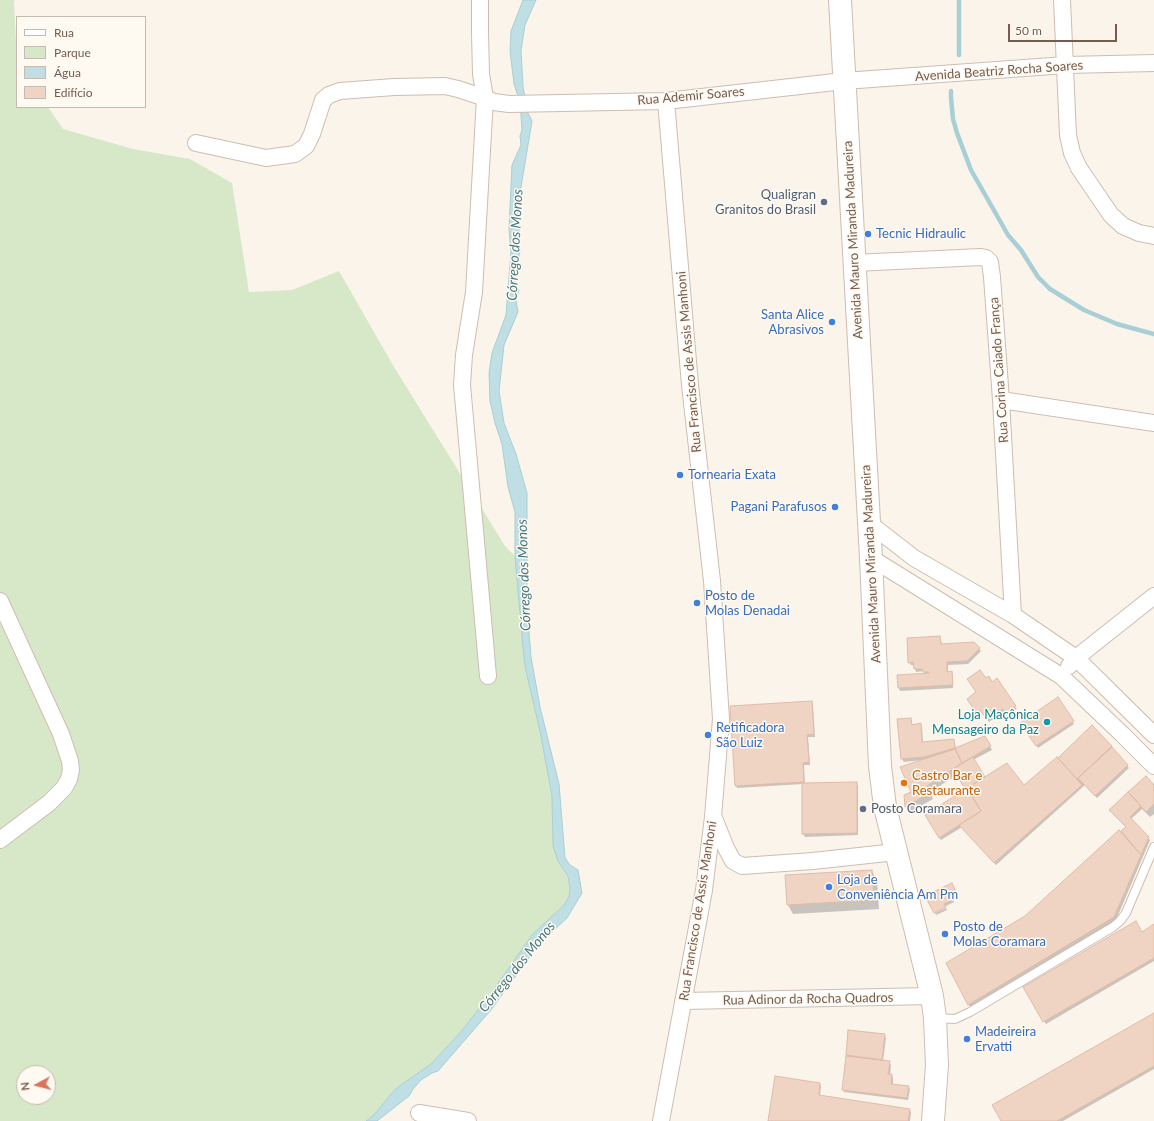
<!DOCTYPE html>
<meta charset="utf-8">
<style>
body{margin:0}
#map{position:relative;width:1154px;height:1121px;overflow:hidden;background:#fbf4eb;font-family:Lato,sans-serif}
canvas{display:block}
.legend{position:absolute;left:16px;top:16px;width:130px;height:92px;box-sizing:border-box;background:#fef9f1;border:1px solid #c7bab0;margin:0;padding:5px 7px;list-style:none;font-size:12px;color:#755c4f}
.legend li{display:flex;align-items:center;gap:8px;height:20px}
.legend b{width:20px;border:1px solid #c7bab0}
.north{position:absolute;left:16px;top:1065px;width:40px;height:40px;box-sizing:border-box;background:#fef9f1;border:1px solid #c7bab0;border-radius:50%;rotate:263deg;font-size:11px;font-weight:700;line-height:16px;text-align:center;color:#755c4f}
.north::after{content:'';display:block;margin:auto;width:14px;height:18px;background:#db745a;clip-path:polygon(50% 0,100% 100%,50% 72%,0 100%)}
.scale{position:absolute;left:1008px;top:24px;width:109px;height:18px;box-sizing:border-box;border:2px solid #755c4f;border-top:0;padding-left:5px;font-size:12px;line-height:14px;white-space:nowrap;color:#755c4f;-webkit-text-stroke:3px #fef9f1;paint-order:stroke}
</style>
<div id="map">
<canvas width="1154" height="1121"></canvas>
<ul class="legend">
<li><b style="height:5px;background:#fff"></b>Rua</li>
<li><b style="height:11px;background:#d7e8c9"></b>Parque</li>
<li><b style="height:11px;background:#c0dfe4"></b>Água</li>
<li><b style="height:11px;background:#efd4c4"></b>Edifício</li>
</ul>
<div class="north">N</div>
<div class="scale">50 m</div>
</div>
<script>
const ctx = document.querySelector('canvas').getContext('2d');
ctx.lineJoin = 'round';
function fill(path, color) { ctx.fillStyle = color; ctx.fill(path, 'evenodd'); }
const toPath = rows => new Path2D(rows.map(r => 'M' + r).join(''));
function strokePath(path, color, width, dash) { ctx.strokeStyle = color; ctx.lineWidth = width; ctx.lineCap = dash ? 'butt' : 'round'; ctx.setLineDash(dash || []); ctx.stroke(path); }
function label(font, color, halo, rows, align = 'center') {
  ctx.font = font + ' Lato,sans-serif'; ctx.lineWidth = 3; ctx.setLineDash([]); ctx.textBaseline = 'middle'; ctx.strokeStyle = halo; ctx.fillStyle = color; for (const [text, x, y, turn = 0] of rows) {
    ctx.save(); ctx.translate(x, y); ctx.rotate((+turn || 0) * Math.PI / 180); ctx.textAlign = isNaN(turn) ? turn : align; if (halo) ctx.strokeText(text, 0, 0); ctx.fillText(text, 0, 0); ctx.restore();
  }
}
fill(toPath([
 [0,0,15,0,14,2,17,63,17,107,48,107,63,129,133,149,190,159,232,183,249,292,292,290,339,271,394,367,505,546,515,556,526,671,540,731,552,796,552,833,558,861,568,879,570,887,569,896,565,904,532,935,490,995,459,1034,431,1064,398,1087,391,1094,374,1115,366,1121,0,1121],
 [24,1073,48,1073,48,1097,24,1097]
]), '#d7e8c9');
const water = toPath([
 [523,0,536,0,525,25,521,50,523,87,528,113,532,121,518,205,520,251,515,275,515,281,519,290,516,300,518,312,504,345,499,391,504,423,516,454,527,493,527,608,531,657,540,707,559,784,565,858,570,865,578,870,582,893,567,918,539,944,491,1010,438,1071,432,1073,421,1080,413,1089,409,1096,377,1121,366,1121,374,1115,391,1094,398,1087,431,1064,459,1034,490,995,532,935,565,904,569,896,570,888,568,877,558,861,553,846,552,796,540,731,526,671,524,658,515,556,515,512,508,487,502,444,495,423,490,401,489,373,492,353,506,315,511,252,509,229,512,165,521,145,520,136,522,130,520,102,514,84,510,51,511,31,523,0]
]);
fill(water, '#c0dfe4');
strokePath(water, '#a7cfd5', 1);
fill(toPath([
 [940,637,942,645,974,643,981,651,968,664,948,665,948,673,951,672,953,675,953,688,900,691,899,688,898,676,925,674,924,671,916,672,914,665,911,665,909,662],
 [986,680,992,683,1017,709,1008,715,1005,711,989,722,982,712,978,715,968,699,977,693],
 [1058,699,1074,724,1038,748,1022,723],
 [812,702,813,705,815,737,808,737,810,765,804,765,805,784,856,783,858,786,858,835,805,837,803,834,803,784,737,788,736,785],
 [910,719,912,725,920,724,922,727,923,743,954,740,956,749,985,738,992,750,973,760,984,778,1024,786,1062,763,1059,758,1092,727,1129,768,1097,798,1085,785,996,865,962,827,941,840,926,816,966,790,957,775,930,792,933,799,910,812,906,807,905,796,913,792,922,760,904,762,902,759,898,720],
 [1154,786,1154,814,1150,817,1142,809,1131,819,1150,840,1116,920,970,1007,947,964,1026,917,1126,827,1110,810],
 [872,871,877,880,879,909,793,914,788,905],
 [952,884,958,897,953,899,954,902,934,912],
 [946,908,947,910,936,915,935,913],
 [1154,926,1154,961,1046,1024,1024,987,1141,933],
 [1154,1014,1154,1069,1063,1121,1003,1121],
 [849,1031,884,1035,886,1038,883,1061,889,1062,891,1065,890,1075,892,1075,893,1078,893,1085,908,1087,910,1089,908,1100,844,1092,843,1090],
 [820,1084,821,1086,820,1096,910,1110,911,1113,910,1121,769,1121]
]), '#0003');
strokePath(toPath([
 [959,0,959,55],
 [951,91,951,98,953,119,957,133,971,170,1008,235,1021,250,1038,277,1050,289,1084,310,1117,324,1154,334]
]), '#a7cfd5', 4.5);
const building = toPath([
 [940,636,941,644,974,642,980,648,967,661,947,662,947,672,952,671,953,685,898,688,897,675,929,673,929,672,923,672,922,669,914,669,913,662,908,663,907,638,940,636],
 [980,670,986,678,989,676,992,682,997,678,1016,706,1006,713,1003,709,987,720,980,710,976,713,967,699,976,692,967,679,980,670],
 [1058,697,1074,721,1036,746,1020,723,1058,697],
 [812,701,814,734,807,735,809,762,803,763,804,782,735,786,730,706,812,701],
 [911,718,912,725,921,723,922,742,954,739,955,748,924,757,901,759,897,719,911,718],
 [1092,725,1112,746,1077,779,1058,758,1092,725],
 [985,736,991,746,962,763,955,748,985,736],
 [1112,747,1128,765,1095,796,1078,778,1112,747],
 [955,749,962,763,927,786,931,792,905,807,904,795,911,792,900,767,955,749],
 [973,757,985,777,965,789,953,769,973,757],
 [1057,757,1082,785,994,863,959,825,981,811,967,788,1007,763,1024,785,1057,757],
 [1146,776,1154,785,1154,804,1146,812,1128,792,1146,776],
 [857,782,857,833,802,834,802,783,857,782],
 [967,788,981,811,939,838,925,815,967,788],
 [1128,792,1141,806,1130,817,1149,837,1141,855,1121,831,1126,827,1109,810,1128,792],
 [1119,830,1141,855,1114,917,968,1005,946,963,1025,916,1119,830],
 [872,870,874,900,787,905,785,875,872,870],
 [952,883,957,894,953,896,954,899,944,904,946,907,934,913,925,896,952,883],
 [1136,921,1142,932,1154,924,1154,958,1043,1022,1023,987,1136,921],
 [1154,1013,1154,1066,1057,1121,1001,1121,992,1105,1154,1013],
 [848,1030,885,1034,882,1060,846,1055,848,1030],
 [846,1056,890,1061,888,1074,892,1074,891,1084,909,1086,907,1098,842,1090,846,1056],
 [775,1076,820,1083,819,1095,910,1109,908,1121,768,1121,775,1076]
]);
fill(building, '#efd4c4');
strokePath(building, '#e0bba6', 1);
const lane = toPath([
 [936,1018,955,1019,970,1012,1113,927,1120,921,1126,913,1154,847]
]);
const street = toPath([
 [480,0,480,33,481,74,485,98,494,102,509,104,666,101,844,81,1066,65,1154,63],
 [1062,0,1068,135,1072,153,1079,168,1111,215,1123,226,1139,233,1154,236],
 [196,143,266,158,295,154,306,146,312,134,323,100,329,95,340,91,394,87,445,86,458,89,485,98,474,292,464,355,462,385,488,676],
 [854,263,981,257,986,258,990,262,992,277,1001,400,1013,615],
 [1001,400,1154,423],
 [869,523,914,558,1013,615,1076,658,1154,735],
 [871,558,1061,676,1123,735,1154,766],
 [0,601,61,734,70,761,71,770,69,779,64,788,49,803,0,840],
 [1069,666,1076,658,1154,596],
 [714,818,726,848,733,861,742,866,813,861,896,852],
 [683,1001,932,996],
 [419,1113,468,1121],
 [661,1121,704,890,713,817,721,719,712,581,690,385,666,101]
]);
const secondary = toPath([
 [840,0,871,558,880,766,885,807,932,996,935,1018,937,1065,933,1121]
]);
strokePath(lane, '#cdbdb1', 10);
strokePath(street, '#cdbdb1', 18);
strokePath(secondary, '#cfbdaf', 24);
strokePath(lane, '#fff', 8);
strokePath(street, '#fff', 16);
strokePath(secondary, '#fff', 22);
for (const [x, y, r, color] of [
 [824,202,4,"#5c6f8a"],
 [868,234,4,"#3f7fe0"],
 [832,322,4,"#3f7fe0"],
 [680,475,4,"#3f7fe0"],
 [835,507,4,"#3f7fe0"],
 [697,603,4,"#3f7fe0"],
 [1047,722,4,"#0f9aa8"],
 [708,735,4,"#3f7fe0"],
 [904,783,4,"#e8710a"],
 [863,809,4,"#5c6f8a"],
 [829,887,4,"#3f7fe0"],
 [945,934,4,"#3f7fe0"],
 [967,1039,4,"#3f7fe0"]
]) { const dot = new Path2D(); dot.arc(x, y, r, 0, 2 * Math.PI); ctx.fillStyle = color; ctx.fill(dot); strokePath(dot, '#fef9f1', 1.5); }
label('13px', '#755c4f', '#fef9f1', [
 ["Avenida Beatriz Rocha Soares",999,71,-4],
 ["Rua Ademir Soares",691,96,-5],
 ["Avenida Mauro Miranda Madureira",853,240,-93],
 ["Rua Francisco de Assis Manhoni",689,362,-95],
 ["Rua Corina Caiado França",999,370,-94],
 ["Avenida Mauro Miranda Madureira",871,564,-93],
 ["Rua Francisco de Assis Manhoni",698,911,-81],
 ["Rua Adinor da Rocha Quadros",808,999,-1]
]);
label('13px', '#4e5e75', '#fef9f1', [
 ["Qualigran",816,195],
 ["Granitos do Brasil",816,210],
 ["Posto Coramara",871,809,"left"]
], 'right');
label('13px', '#366cbe', '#fef9f1', [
 ["Tecnic Hidraulic",876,234],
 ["Santa Alice",824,315,"right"],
 ["Abrasivos",824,330,"right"],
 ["Tornearia Exata",688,475],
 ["Pagani Parafusos",827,507,"right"],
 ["Posto de",705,596],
 ["Molas Denadai",705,611],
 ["Retificadora",716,728],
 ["São Luiz",716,743],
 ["Loja de",837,880],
 ["Conveniência Am Pm",837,895],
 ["Posto de",953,927],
 ["Molas Coramara",953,942],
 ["Madeireira",975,1032],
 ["Ervatti",975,1047]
], 'left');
label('13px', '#0d838f', '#fef9f1', [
 ["Loja Maçônica",1039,715],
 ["Mensageiro da Paz",1039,730]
], 'right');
label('13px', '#c56008', '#fef9f1', [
 ["Castro Bar e",912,776],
 ["Restaurante",912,791]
], 'left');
label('italic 14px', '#47777f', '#fef9f1', [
 ["Córrego dos Monos",515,245,-87],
 ["Córrego dos Monos",524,575,-92],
 ["Córrego dos Monos",517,967,-51]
]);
</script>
